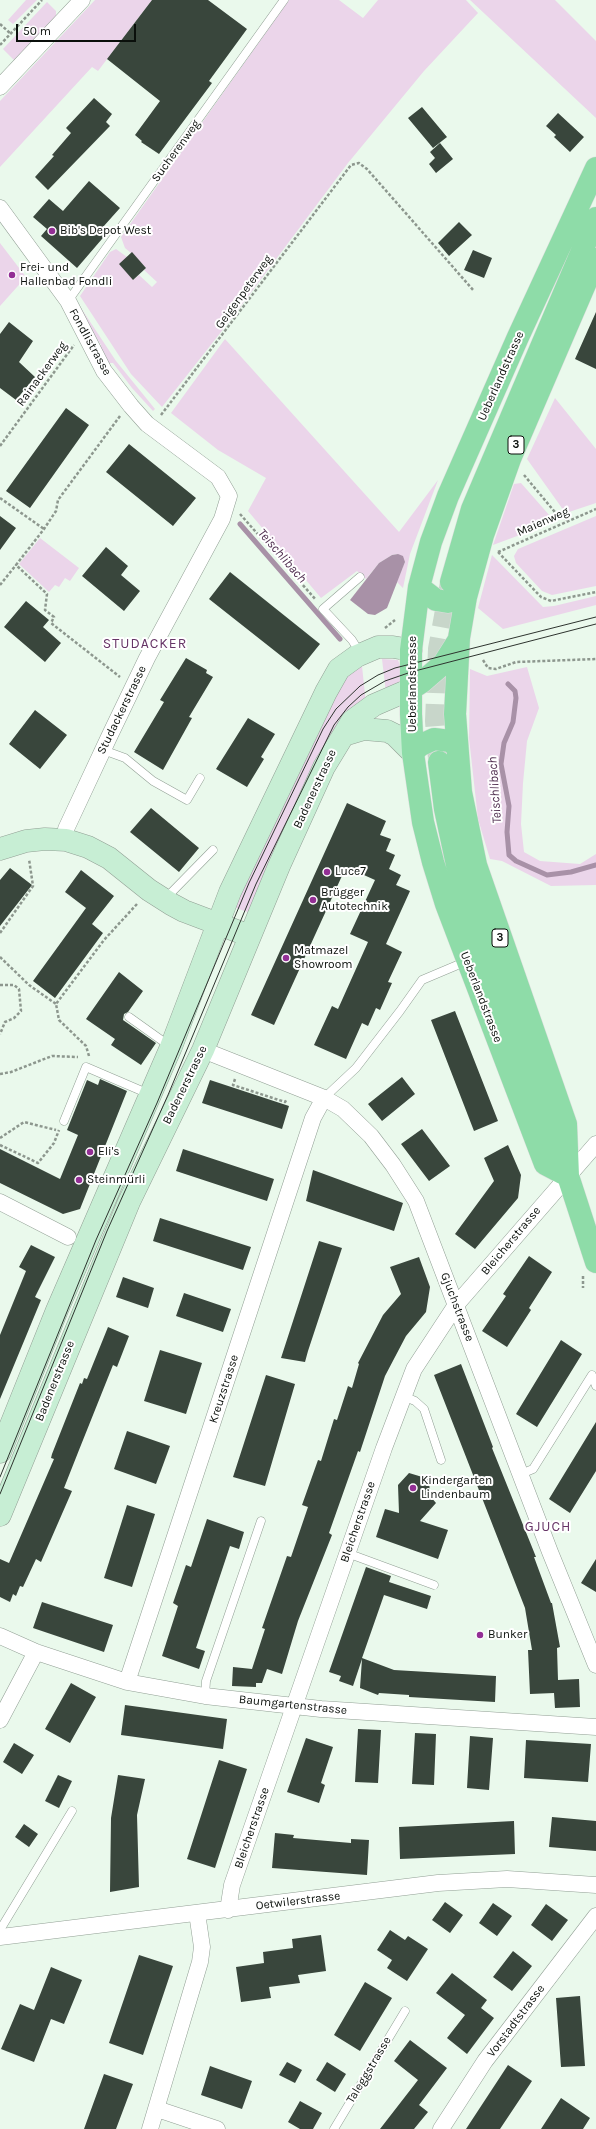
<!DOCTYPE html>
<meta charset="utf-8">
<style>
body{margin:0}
#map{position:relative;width:596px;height:2129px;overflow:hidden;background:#eaf9ec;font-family:Karla,sans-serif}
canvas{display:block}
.scale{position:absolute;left:16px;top:24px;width:120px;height:18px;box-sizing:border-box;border:2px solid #0a0f0b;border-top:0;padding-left:5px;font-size:12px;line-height:14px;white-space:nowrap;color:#0a0f0b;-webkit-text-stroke:3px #fff;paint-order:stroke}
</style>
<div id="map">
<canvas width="596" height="2129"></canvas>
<div class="scale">50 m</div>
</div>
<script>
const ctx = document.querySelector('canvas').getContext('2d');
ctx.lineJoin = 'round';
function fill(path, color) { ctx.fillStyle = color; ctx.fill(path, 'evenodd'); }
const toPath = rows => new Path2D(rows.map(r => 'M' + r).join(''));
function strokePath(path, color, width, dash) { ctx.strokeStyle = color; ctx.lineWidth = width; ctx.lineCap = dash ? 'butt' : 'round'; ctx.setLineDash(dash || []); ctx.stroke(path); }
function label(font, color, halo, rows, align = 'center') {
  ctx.font = font + ' Karla,sans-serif'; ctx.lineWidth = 4; ctx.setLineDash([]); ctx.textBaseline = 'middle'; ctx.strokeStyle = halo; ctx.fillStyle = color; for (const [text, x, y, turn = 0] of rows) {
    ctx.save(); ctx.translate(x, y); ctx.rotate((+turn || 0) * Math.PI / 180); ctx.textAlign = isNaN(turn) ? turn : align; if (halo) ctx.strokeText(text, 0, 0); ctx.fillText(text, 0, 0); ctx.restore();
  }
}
fill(toPath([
 [26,0,37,0,13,24,8,20],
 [95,0,152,0,98,71,92,67,0,167,0,101],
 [289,0,339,0,363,18,378,0,466,0,478,13,424,71,348,163,232,318,162,407,131,374,80,296,110,252,116,249,127,257,133,280,139,275,152,287,157,282,144,270,146,268,132,253,131,253,125,248,121,237],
 [470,0,555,0,596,41,596,118],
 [47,2,56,11,56,17,16,62,3,49],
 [0,243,26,277,0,306],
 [79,305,116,361,155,409,153,411,132,388,113,363,105,363,98,352,101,345,76,306],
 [225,339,399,532,438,480,410,554,403,588,397,582,405,562,397,554,392,555,379,563,366,579,357,571,321,598,248,511,266,478,218,450,171,413],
 [555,398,596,449,596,503,569,512,564,511,527,459],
 [521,483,550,516,548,521,544,526,493,545,514,484],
 [596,516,596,586,552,595,542,591,516,563,514,556,518,549],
 [40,538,79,568,70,581,65,578,59,587,55,585,49,592,19,564],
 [492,555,543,607,554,606,596,596,596,605,503,629,478,608],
 [382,659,398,660,405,679,386,693],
 [362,666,366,704,250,910,247,912,234,907,334,696,347,676],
 [527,667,539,708,527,741,523,783,521,824,524,852,540,861,580,864,596,854,596,885,551,886,502,861,490,859,478,819,469,738,470,669,487,676]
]), '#ebd5ea');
fill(toPath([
 [398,554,403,556,405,562,387,608,375,615,368,614,350,600,379,563,392,555]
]), '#a891a7');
strokePath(toPath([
 [240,524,340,639],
 [508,684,515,691,516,698,513,722,504,743,501,764,509,806,507,832,509,855,516,861,547,875,571,872,596,865]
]), '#a891a7', 5);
fill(toPath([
 [152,0,208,0,247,29,209,81,212,83,159,154,141,142,142,141,135,135,160,101,107,59],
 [94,98,112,114,106,122,110,126,48,190,35,177,54,156,52,155,71,133,66,128],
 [422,107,447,137,433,148,408,118],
 [558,113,584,137,570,152,554,137,556,135,546,126],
 [440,143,453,159,436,173,429,164,435,158,430,152],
 [89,181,120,208,103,227,108,232,77,268,41,236,47,229,33,217,49,199,63,211],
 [459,222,472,235,449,256,438,243],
 [473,250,492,258,484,278,464,270],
 [132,252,146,268,133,280,119,264],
 [596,312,596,369,575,359],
 [9,322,33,341,19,362,35,377,16,400,0,388,0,334],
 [66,408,89,425,30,508,6,491],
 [129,444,196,498,173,526,106,472],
 [0,516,16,528,0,550],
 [106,547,128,566,121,575,140,591,124,611,82,576],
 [230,572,320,644,299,670,209,599],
 [26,601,49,620,43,627,61,643,45,662,4,627],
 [186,658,207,670,206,673,213,677,189,717,192,718,163,770,134,752,164,702,160,700],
 [35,710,67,735,40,769,9,744],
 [248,718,275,734,261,757,264,759,247,787,216,769],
 [347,803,386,821,380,835,391,839,386,851,395,855,389,869,401,875,396,885,410,891,386,944,402,952,388,982,392,983,380,1010,376,1008,368,1026,362,1023,346,1059,314,1045,332,1006,338,1009,368,942,350,934,375,880,346,867,274,1025,251,1015],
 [151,808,199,848,179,872,130,832],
 [10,868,32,885,0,926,0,880],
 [81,870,114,896,92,924,103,933,55,998,33,981,86,908,65,892],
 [119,972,143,991,128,1012,124,1014,123,1020,156,1043,141,1065,111,1045,115,1039,86,1019],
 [455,1011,498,1121,474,1131,431,1020],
 [402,1077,415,1094,382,1121,368,1104],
 [100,1079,127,1091,80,1209,63,1214,0,1183,0,1149,60,1179,78,1135,67,1130,87,1080,98,1085],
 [210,1080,289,1106,282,1129,202,1103],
 [422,1129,450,1166,429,1181,401,1144],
 [508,1145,521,1175,518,1198,475,1249,455,1234,494,1181,484,1158],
 [183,1149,274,1179,267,1201,176,1171],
 [313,1170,403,1203,394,1231,306,1201],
 [160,1218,251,1247,243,1270,153,1241],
 [319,1241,342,1248,308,1351,305,1362,281,1358],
 [31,1245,55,1257,35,1297,41,1300,0,1399,0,1335,26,1271,19,1267],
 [529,1256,552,1272,529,1308,531,1310,507,1347,482,1331,506,1296,503,1294],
 [419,1257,430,1287,426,1312,406,1336,385,1376,360,1452,358,1451,329,1533,332,1535,298,1621,282,1674,267,1669,262,1683,256,1683,256,1687,232,1686,233,1667,252,1669,265,1629,262,1628,287,1556,291,1557,308,1507,302,1505,318,1460,321,1461,334,1419,337,1420,348,1386,352,1388,359,1364,358,1363,383,1315,401,1294,390,1267],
 [123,1277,154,1288,148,1308,116,1297],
 [184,1293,231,1309,223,1332,176,1316],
 [108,1327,129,1336,117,1367,113,1365,79,1450,64,1488,72,1491,41,1562,36,1559,23,1587,20,1586,16,1596,13,1594,10,1602,0,1597,0,1559,9,1563,54,1459,51,1458,52,1454,80,1383,82,1384,84,1378,87,1379],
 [561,1340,582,1354,537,1427,516,1414],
 [160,1350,202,1363,186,1414,144,1401],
 [461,1364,493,1447,492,1448,536,1557,534,1557,551,1603,552,1603,560,1647,557,1648,558,1680,579,1679,580,1707,555,1708,554,1693,530,1694,528,1650,532,1650,525,1608,434,1375],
 [266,1375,295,1384,265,1486,233,1477],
 [596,1422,596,1471,570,1513,549,1499],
 [127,1431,170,1446,156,1484,114,1469],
 [409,1473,429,1479,430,1496,436,1503,420,1521,448,1530,438,1559,376,1537,385,1509,399,1513,398,1485],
 [127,1505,155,1514,132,1587,104,1578],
 [207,1519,244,1532,239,1549,230,1546,196,1648,205,1651,199,1669,162,1656,178,1606,173,1603,186,1565,191,1567],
 [596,1559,596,1592,581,1583],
 [366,1567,391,1576,389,1582,431,1596,427,1609,384,1595,362,1658,394,1670,496,1676,495,1702,409,1697,409,1695,379,1693,378,1695,360,1688,362,1659,353,1686,339,1681,341,1676,329,1672],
 [42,1602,113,1625,104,1652,33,1628],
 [71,1683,96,1697,70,1743,45,1729],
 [125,1705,227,1719,223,1749,121,1735],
 [358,1729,381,1730,378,1783,355,1782],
 [415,1733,436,1734,434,1785,412,1784],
 [470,1736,493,1738,489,1790,467,1788],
 [306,1738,333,1747,321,1783,325,1785,319,1803,287,1792],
 [526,1740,591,1744,588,1782,524,1778],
 [14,1743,34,1755,22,1774,3,1762],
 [219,1760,247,1769,215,1868,187,1859],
 [58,1775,72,1781,59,1808,45,1801],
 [118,1775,145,1779,137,1815,139,1887,110,1892,111,1818],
 [552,1817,596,1821,596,1851,549,1847],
 [514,1821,515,1854,400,1859,399,1827],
 [24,1824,38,1834,29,1847,15,1837],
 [275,1833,294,1835,293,1838,351,1843,351,1839,369,1840,367,1875,272,1868],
 [445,1902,463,1915,450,1933,432,1920],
 [493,1903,512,1916,497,1936,479,1923],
 [546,1904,568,1920,552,1941,531,1925],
 [390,1930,405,1940,408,1936,428,1949,407,1981,387,1968,392,1960,377,1950],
 [321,1935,326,1971,298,1975,300,1983,269,1987,271,1998,241,2002,236,1967,264,1963,263,1952,293,1948,292,1939],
 [513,1951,532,1966,512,1991,493,1977],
 [139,1955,173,1966,143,2055,109,2043],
 [51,1967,82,1980,64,2024,51,2019,34,2062,1,2049,20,2004,34,2010],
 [452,1973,487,2000,481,2008,494,2018,467,2054,447,2038,465,2015,436,1993],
 [365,1982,392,1998,360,2051,334,2035],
 [580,1996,585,2066,561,2067,556,1998],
 [410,2040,447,2068,419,2105,428,2112,414,2129,380,2129,418,2080,394,2061],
 [287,2062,302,2070,295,2083,279,2075],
 [327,2062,346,2074,335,2092,316,2080],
 [508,2065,532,2081,500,2129,466,2129],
 [210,2066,252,2081,242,2109,201,2095],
 [104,2074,133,2084,116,2129,84,2129],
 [561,2098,590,2118,583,2129,541,2129],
 [300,2101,322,2113,313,2129,300,2129,288,2122]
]), '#39463c');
strokePath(toPath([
 [439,759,436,721,439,649,451,583]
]), '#c8d6ca', 22, [22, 11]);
const lane = toPath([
 [68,301,284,0],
 [360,577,323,609,352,640,360,653],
 [103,750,125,758,153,781,187,800,200,778],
 [165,899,213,850],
 [129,1017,171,1047],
 [324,1098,356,1068,400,1011,422,980,467,961],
 [64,1121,86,1067,149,1094],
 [403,1396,415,1401,424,1409,441,1460],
 [521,1474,533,1469,592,1375,596,1386],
 [347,1553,434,1585],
 [205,1696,206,1681,261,1521],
 [0,1930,72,1811],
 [334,2129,405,2011]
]);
const street = toPath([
 [0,87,82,0],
 [0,208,68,301,104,371,131,406,147,424,218,477,229,496,222,519,147,658,109,737,66,829,66,840],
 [203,1050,324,1098,343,1109,371,1136,393,1165,416,1201,550,1552,596,1665],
 [0,1202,68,1237],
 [0,1636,36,1652,127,1682,205,1696,321,1709,596,1727],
 [127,1682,313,1118,324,1098],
 [0,1720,36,1652],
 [228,1910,232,1885,384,1448,414,1369,456,1305,596,1144],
 [0,1937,438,1883,507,1879,596,1885],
 [157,2109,217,2129],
 [150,2129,200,1962,202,1947,197,1913],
 [441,2129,485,2061,596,1916]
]);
const secondary = toPath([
 [344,735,364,729,387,731,395,735,413,753],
 [0,849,26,841,45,839,66,840,88,847,109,858,149,890,171,904,184,911,250,936],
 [0,1452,57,1310,171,1047,230,892,326,692,339,669,357,656,378,647,393,647,411,650],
 [0,1515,129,1202,203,1050,279,866,324,767,352,721,374,705,411,689]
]);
const primary = toPath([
 [451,582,472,509,596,218],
 [419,587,436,600,448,602,466,597],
 [411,689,422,682,444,663,458,641],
 [413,753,419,746,434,739,450,741,457,747],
 [439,762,445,809,457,865,477,931,568,1176,596,1262],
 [568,1176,545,1164,446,904,433,862,423,822,413,753,411,714,411,650,419,587,431,542,448,496,518,337,596,168],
 [568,1176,566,1124,476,865,461,792,455,714,459,638,466,597,483,535,510,459,596,259]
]);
strokePath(lane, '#919f94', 9);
strokePath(street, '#919f94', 17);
strokePath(secondary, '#919f94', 23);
strokePath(primary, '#ddd', 23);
strokePath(toPath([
 [0,24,11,34],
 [0,45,42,0],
 [161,415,351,165,359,163,367,169,474,291],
 [120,416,58,500,56,511,44,529,16,565,47,594,45,610,54,617,51,623,120,677],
 [0,446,74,345],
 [524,475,559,517,569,520],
 [0,498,44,529],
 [240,514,316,600],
 [498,552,541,597,551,601,596,592],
 [498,552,596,509],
 [0,585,16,565],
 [385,628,395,620],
 [483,660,488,668,496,669,516,662,596,659],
 [0,933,33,886,29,859],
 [0,957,29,985,56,1004],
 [0,985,14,985,19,989,21,1011,14,1018,5,1022,0,1034],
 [89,1056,86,1046,59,1020,56,1004,104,940,137,904],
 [0,1074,11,1072,52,1056,78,1057],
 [235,1079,233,1085,285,1102,287,1099],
 [0,1138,24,1122,56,1130],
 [0,1145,38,1163,54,1143,59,1130],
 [583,1276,583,1288]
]), '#8d978e', 2.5, [3, 2]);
strokePath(lane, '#fff', 8);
strokePath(street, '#fff', 16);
strokePath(secondary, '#c7eed4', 22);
strokePath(primary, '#8edca8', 22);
strokePath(toPath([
 [0,1477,96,1240,157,1103,249,883,323,729,336,709,360,686,378,675,395,668,596,617],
 [0,1494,107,1231,168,1095,256,884,334,725,348,707,361,695,385,681,411,672,596,624]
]), '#2d332e', 1);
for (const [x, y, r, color] of [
 [52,231,4,"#932f95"],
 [12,275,4,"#932f95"],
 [327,872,4,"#932f95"],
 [313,900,4,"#932f95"],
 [286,958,4,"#932f95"],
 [90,1152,4,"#932f95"],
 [79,1180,4,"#932f95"],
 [413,1488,4,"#932f95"],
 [480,1635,4,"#932f95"]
]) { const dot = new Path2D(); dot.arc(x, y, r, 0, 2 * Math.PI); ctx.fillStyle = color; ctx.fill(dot); strokePath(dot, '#fff', 1.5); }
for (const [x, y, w] of [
 [516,445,16],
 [500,938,16]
]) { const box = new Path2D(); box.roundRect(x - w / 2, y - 9, w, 18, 3); ctx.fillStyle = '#fff'; ctx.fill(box); strokePath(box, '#0a0f0b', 1); }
label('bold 11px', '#0a0f0b', null, [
 ["3",516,445],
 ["3",500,938]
]);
label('12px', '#0a0f0b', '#fff', [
 ["Sucherenweg",176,151,-54],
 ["Geigenpeterweg",244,292,-54],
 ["Fondlistrasse",90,342,61],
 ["Rainackerweg",42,374,-54],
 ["Ueberlandstrasse",501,376,-66],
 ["Maienweg",543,522,-24],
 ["Ueberlandstrasse",413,684,-90],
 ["Studackerstrasse",122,710,-64],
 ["Badenerstrasse",315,789,-65],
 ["Ueberlandstrasse",481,997,69],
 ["Badenerstrasse",185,1085,-64],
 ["Bleicherstrasse",511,1241,-50],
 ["Gjuchstrasse",457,1307,69],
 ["Badenerstrasse",55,1381,-68],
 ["Kreuzstrasse",224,1389,-72],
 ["Bleicherstrasse",358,1522,-71],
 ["Baumgartenstrasse",293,1705,6],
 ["Bleicherstrasse",252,1828,-71],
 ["Oetwilerstrasse",298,1901,-7],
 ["Vorstadtstrasse",516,2021,-53],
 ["Taleggstrasse",369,2070,-59]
]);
label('12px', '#0a0f0b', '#fff', [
 ["Bib's Depot West",60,231],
 ["Frei- und",20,268],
 ["Hallenbad Fondli",20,282],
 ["Luce7",335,872],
 ["Brügger",321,893],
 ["Autotechnik",321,907],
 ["Matmazel",294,951],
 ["Showroom",294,965],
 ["Eli's",98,1152],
 ["Steinmürli",87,1180],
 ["Kindergarten",421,1481],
 ["Lindenbaum",421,1495],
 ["Bunker",488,1635]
], 'left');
label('italic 13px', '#4f2e4f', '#fff', [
 ["Teischlibach",282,556,49],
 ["Teischlibach",495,790,-94]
]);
ctx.letterSpacing = '1px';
label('14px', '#663466', '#fff', [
 ["STUDACKER",145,644],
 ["GJUCH",548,1527]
]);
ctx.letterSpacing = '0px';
</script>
